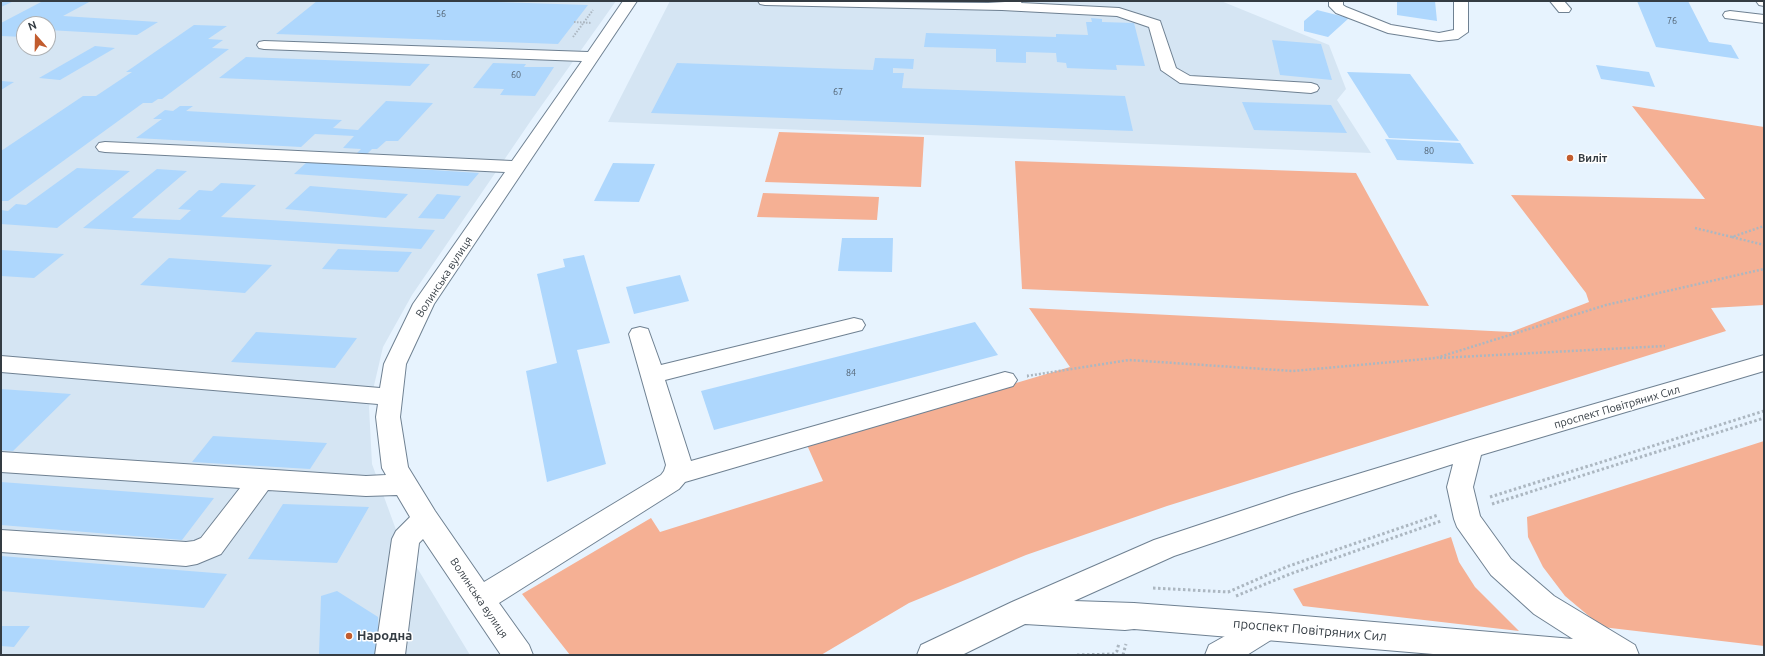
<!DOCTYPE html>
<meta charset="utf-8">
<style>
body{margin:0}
#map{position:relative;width:1765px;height:656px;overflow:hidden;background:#e7f3fe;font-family:Ubuntu,sans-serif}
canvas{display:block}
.frame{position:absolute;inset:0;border:2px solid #343c43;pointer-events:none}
.north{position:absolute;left:16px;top:16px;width:40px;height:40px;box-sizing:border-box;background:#fff;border:1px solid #aeb1b4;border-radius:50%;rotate:340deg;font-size:11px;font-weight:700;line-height:16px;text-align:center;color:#343c43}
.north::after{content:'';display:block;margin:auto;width:14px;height:18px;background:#c25c2e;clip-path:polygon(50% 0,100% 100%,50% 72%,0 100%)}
</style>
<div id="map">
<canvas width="1765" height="656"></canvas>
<div class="frame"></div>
<div class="north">N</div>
</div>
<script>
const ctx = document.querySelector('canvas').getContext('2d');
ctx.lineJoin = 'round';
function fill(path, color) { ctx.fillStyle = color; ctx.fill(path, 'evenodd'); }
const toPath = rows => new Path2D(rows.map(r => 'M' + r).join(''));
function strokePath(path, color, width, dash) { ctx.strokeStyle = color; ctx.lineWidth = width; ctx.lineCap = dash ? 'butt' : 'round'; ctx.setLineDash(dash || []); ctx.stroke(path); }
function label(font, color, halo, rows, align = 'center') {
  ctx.font = font + ' Ubuntu,sans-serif'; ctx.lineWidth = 3; ctx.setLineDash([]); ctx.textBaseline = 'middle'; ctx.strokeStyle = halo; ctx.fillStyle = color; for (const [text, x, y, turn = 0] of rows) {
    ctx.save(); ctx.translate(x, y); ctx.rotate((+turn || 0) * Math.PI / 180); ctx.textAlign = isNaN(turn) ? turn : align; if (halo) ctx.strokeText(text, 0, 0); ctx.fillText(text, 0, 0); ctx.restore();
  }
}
fill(toPath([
 [1,1,616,1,532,119,412,295,383,347,369,407,372,464,399,538,470,655,1,655],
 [24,24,48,24,48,48,24,48],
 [670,1,1221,1,1329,45,1346,89,1337,100,1371,153,608,122]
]), '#d5e5f3');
fill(toPath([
 [1632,106,1764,127,1764,305,1711,308,1726,331,1167,506,1026,555,909,603,821,655,570,655,522,594,651,518,660,532,823,481,807,445,1070,367,1029,308,1511,332,1589,302,1586,293,1511,195,1705,199],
 [779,132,924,137,921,187,765,182],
 [1015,161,1356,173,1429,306,1022,289],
 [763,193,879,197,877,220,757,217],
 [1764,441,1764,646,1602,627,1565,596,1543,567,1528,537,1527,517],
 [1451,537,1459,562,1475,587,1519,631,1303,606,1293,589]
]), '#f5b094');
fill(toPath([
 [1,1,14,1,1,7],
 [43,1,91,1,63,16,158,22,137,35,48,30,48,24,24,24,24,37,1,36,1,23],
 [317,1,466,1,588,5,558,44,276,34],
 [1397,1,1435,1,1437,21,1397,15],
 [1637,1,1688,1,1709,42,1731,45,1739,59,1656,47],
 [1317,10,1349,18,1328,37,1304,31,1304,21],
 [1091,18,1102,19,1102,22,1134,23,1145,66,1116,65,1117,70,1067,68,1066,63,1057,62,1056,53,1026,52,1026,63,996,62,996,49,924,47,926,33,1056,37,1056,34,1088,35,1086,22,1092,22],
 [194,25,227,26,208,39,223,40,212,48,229,49,162,99,158,99,152,103,143,103,8,201,1,201,1,151,83,96,96,96,132,72,126,72],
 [1272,40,1321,44,1332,80,1280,75],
 [95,46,115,48,60,80,39,78],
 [246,57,430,64,410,86,219,78],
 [875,58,914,59,913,69,893,68,893,73,904,73,902,88,1125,96,1133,131,651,113,677,63,873,70],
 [493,63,526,64,524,67,554,67,535,96,500,95,504,89,473,88],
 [1596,65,1649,72,1655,87,1601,79],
 [1347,72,1410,74,1459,141,1389,138],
 [1,81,14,82,1,90],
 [386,101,433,103,398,141,386,141,377,149,372,149,365,156,354,156,361,149,343,148,354,136,315,134,301,147,136,138,162,119,153,119,165,110,173,111,180,106,193,106,186,111,342,120,333,128,358,130],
 [1242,102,1331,105,1347,133,1254,130],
 [1385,139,1460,143,1474,164,1397,160],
 [307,162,479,173,468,186,294,174],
 [613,163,655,164,639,202,594,201],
 [77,168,130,171,57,228,1,224,1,210,8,211,16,204,26,205],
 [157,169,187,171,132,218,180,220,191,210,178,209,199,190,212,191,221,183,256,185,221,217,435,230,421,249,83,228],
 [310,186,408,194,386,218,285,209],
 [437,194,461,196,444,219,418,218],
 [842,238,893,238,892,272,838,271],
 [338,249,412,252,398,272,322,269],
 [1,250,64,254,34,278,1,276],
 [584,255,610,343,577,350,606,464,547,482,526,371,557,363,537,274,565,267,563,259],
 [169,258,272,265,245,293,140,285],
 [680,275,689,301,634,314,626,287],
 [975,322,998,355,714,430,701,391],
 [256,332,357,338,335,368,231,362],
 [1,389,71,394,13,451,1,450],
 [213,436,278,440,327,443,310,469,192,462],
 [1,482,214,498,182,540,1,525],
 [283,504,369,507,337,563,248,559],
 [1,556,227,574,204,608,1,591],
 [337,591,378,617,379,655,319,655,321,596],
 [1,626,30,626,14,647,1,646]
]), '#aed7fd');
const minor = toPath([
 [623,1,637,1,434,304,406,364,400,417,408,467,435,511,484,582,661,475,664,471,666,465,629,334,632,329,640,327,648,329,661,365,854,318,862,320,865,325,862,330,665,380,691,461,1005,372,1013,374,1017,380,1013,386,685,482,679,489,499,603,529,645,533,655,501,655,423,539,419,543,405,655,375,655,392,539,396,531,410,517,397,495,366,496,268,490,221,554,197,564,186,566,1,552,1,530,186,542,194,541,201,538,240,488,1,472,1,452,366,476,386,475,382,468,376,417,378,404,1,372,1,356,380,388,384,364,413,304,505,172,105,152,99,151,96,147,99,143,105,142,512,161,582,61,264,49,259,48,257,45,259,42,264,41,588,52,623,1],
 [758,1,988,3,1022,1,1021,3,1119,8,1160,21,1176,68,1190,76,1311,83,1317,85,1319,88,1317,91,1311,93,1180,83,1161,70,1149,27,1117,16,1002,10,765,5,760,4,758,1],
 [1329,1,1343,1,1343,5,1346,7,1391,25,1439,33,1454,30,1454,1,1468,1,1468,32,1458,39,1439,41,1388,33,1336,13,1329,6,1329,1],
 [1550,1,1564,1,1571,9,1569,12,1559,12,1550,1],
 [1756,1,1764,1,1764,6,1759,5,1756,1],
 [1730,11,1764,15,1764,23,1725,18,1723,15,1725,12,1730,11],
 [1269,613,1279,617,1284,626,1279,635,1247,655,1205,655,1209,645,1259,617,1269,613]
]);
const major = toPath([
 [1764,355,1764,371,1481,455,1473,487,1480,516,1511,559,1554,596,1635,645,1639,655,1445,655,1134,629,1125,630,1025,624,962,655,917,655,921,645,1012,602,1154,540,1292,494,1470,440,1764,355],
 [1453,464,1447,487,1454,519,1457,527,1491,575,1534,614,1573,639,1269,613,1134,603,1074,601,1174,556,1298,514,1453,464]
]);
strokePath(minor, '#6f8192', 2);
strokePath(major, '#6f8192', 2);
strokePath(toPath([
 [574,22,592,23],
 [573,37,593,10]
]), '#acb7c1', 2, [1.5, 1.5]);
strokePath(toPath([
 [1695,228,1732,237,1764,226],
 [1732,237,1764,245],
 [1440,358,1665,346],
 [1027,376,1129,360,1293,371,1436,358,1606,305,1764,269]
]), '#acb7c1', 2.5, [2, 2]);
strokePath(toPath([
 [1027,376,1028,376],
 [1490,497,1764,411],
 [1492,504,1764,418],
 [1153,588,1228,592,1286,567,1438,515],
 [1236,596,1290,574,1441,521],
 [1077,655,1114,654,1117,651,1119,643],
 [1123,655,1126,644]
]), '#acb7c1', 3, [2.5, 2.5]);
fill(minor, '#fff');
fill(major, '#fff');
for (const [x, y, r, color] of [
 [1570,158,4,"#c25c2e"],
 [349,636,4,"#c25c2e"]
]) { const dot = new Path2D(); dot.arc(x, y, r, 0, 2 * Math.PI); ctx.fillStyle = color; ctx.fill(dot); strokePath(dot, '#fff', 1.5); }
label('9px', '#526372', null, [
 ["56",441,14],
 ["76",1672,21],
 ["60",516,75],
 ["67",838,92],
 ["80",1429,151],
 ["84",851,373]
]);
label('bold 11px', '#343c43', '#fff', [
 ["Виліт",1578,158]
], 'left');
label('11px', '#343c43', '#fff', [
 ["Волинська вулиця",444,277,-57],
 ["проспект Повітряних Сил",1617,407,-16],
 ["Волинська вулиця",479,598,56]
]);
label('13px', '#343c43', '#fff', [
 ["проспект Повітряних Сил",1310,630,5]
]);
label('bold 13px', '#343c43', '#fff', [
 ["Народна",357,636]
], 'left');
</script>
